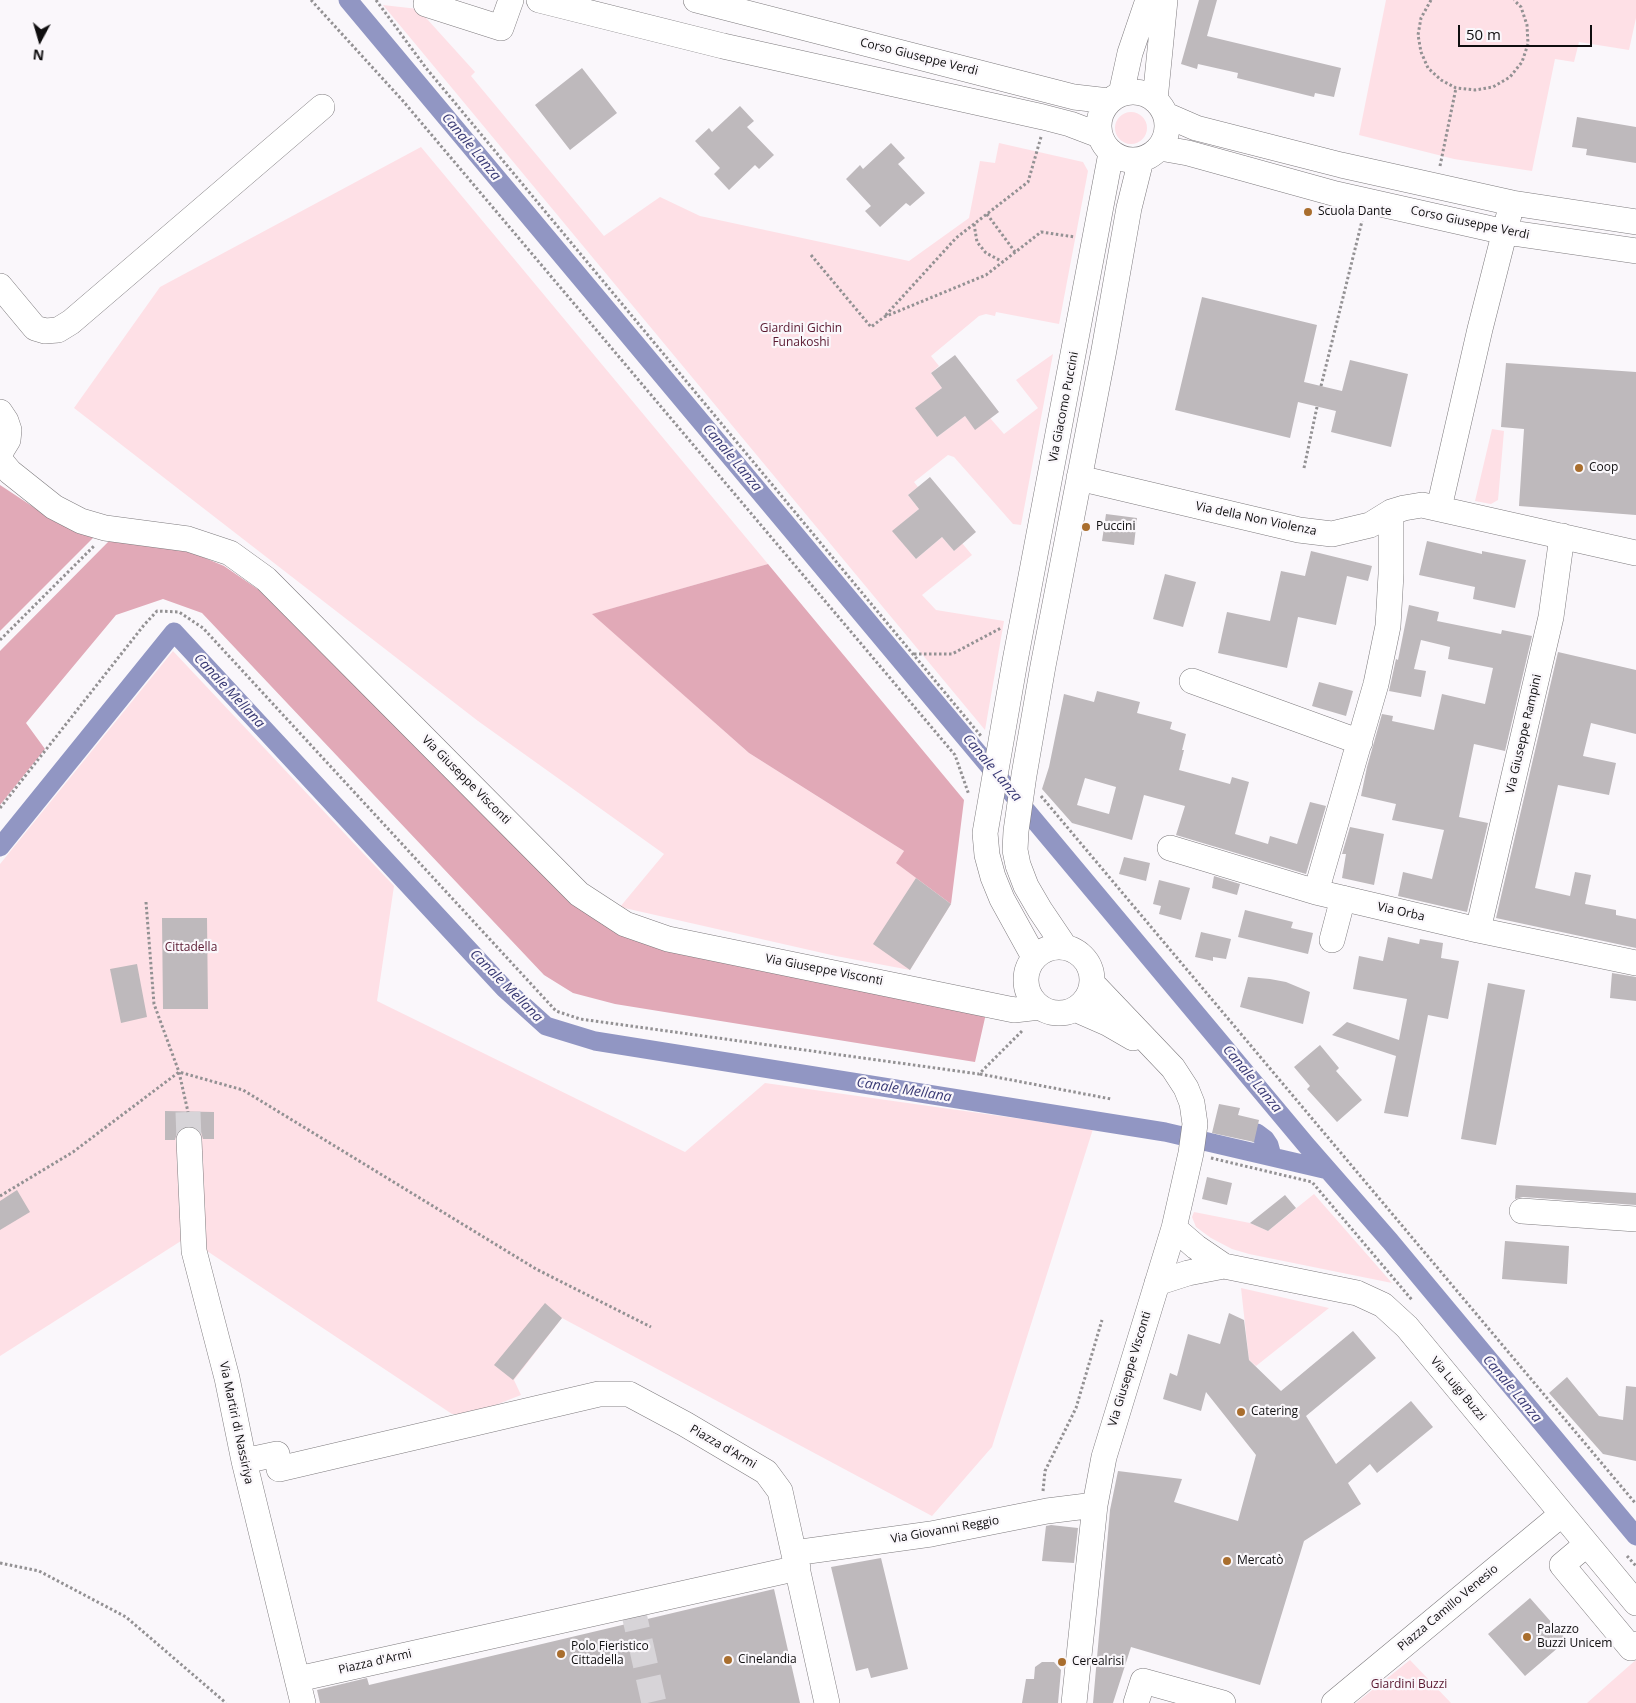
<!DOCTYPE html>
<meta charset="utf-8">
<style>
body{margin:0}
#map{position:relative;width:1636px;height:1703px;overflow:hidden;background:#faf7fb;font-family:"Open Sans",sans-serif}
canvas{display:block}
.north{position:absolute;left:15px;top:15px;width:50px;height:50px;-webkit-text-stroke:4px #faf7fb;paint-order:stroke;rotate:186deg;font-size:14px;font-weight:700;line-height:20px;text-align:center;color:#0f0e0f}
.north::after{content:'';display:block;margin:auto;width:18px;height:22px;background:#0f0e0f;clip-path:polygon(50% 0,100% 100%,50% 72%,0 100%)}
.scale{position:absolute;left:1458px;top:25px;width:134px;height:22px;box-sizing:border-box;border:2px solid #0f0e0f;border-top:0;padding-left:6px;font-size:15px;line-height:18px;white-space:nowrap;color:#0f0e0f;-webkit-text-stroke:4px #faf7fb;paint-order:stroke}
</style>
<div id="map">
<canvas width="1636" height="1703"></canvas>
<div class="north">N</div>
<div class="scale">50 m</div>
</div>
<script>
const ctx = document.querySelector('canvas').getContext('2d');
ctx.lineJoin = 'round';
function fill(path, color) { ctx.fillStyle = color; ctx.fill(path, 'evenodd'); }
const toPath = rows => new Path2D(rows.map(r => 'M' + r).join(''));
function strokePath(path, color, width, dash) { ctx.strokeStyle = color; ctx.lineWidth = width; ctx.lineCap = dash ? 'butt' : 'round'; ctx.setLineDash(dash || []); ctx.stroke(path); }
function label(font, color, halo, rows, align = 'center') {
  ctx.font = font + ' "Open Sans",sans-serif'; ctx.lineWidth = 4.5; ctx.setLineDash([]); ctx.textBaseline = 'middle'; ctx.strokeStyle = halo; ctx.fillStyle = color; for (const [text, x, y, turn = 0] of rows) {
    ctx.save(); ctx.translate(x, y); ctx.rotate((+turn || 0) * Math.PI / 180); ctx.textAlign = isNaN(turn) ? turn : align; if (halo) ctx.strokeText(text, 0, 0); ctx.fillText(text, 0, 0); ctx.restore();
  }
}
fill(toPath([
 [1386,0,1636,0,1636,18,1629,50,1579,42,1574,62,1555,59,1532,171,1454,159,1359,135],
 [383,5,418,9,475,72,471,76,604,236,660,197,700,216,909,261,969,218,980,161,995,163,999,143,1083,162,1088,171,1059,324,996,312,995,316,986,314,979,316,931,356,939,366,931,373,942,388,916,408,937,437,965,416,975,429,990,418,1004,434,1038,408,1016,380,1053,354,1021,525,1013,524,954,457,948,455,914,482,918,487,908,495,919,509,893,531,916,559,942,537,954,551,962,543,972,555,922,595,936,610,1004,621,985,730],
 '1115 128a16 16 0 1 1 32 0a16 16 0 1 1-32 0Z',
 [421,147,768,564,593,614,749,753,904,851,897,863,951,904,910,970,836,956,620,907,664,854,478,721,74,408,160,287],
 [1492,429,1504,431,1498,500,1491,504,1475,501],
 [173,651,394,886,377,1001,685,1152,765,1083,1093,1129,992,1447,932,1516,562,1318,514,1380,521,1395,473,1414,452,1414,204,1249,179,1140,181,1241,0,1356,0,864],
 [1314,1194,1392,1283,1249,1254,1232,1249,1211,1238,1196,1227,1192,1217,1194,1212,1250,1223,1268,1231],
 [1241,1288,1329,1308,1256,1366,1249,1360],
 [1410,1660,1451,1703,1356,1703],
 [1636,1660,1636,1703,1587,1703,1630,1665]
]), '#fee0e6');
fill(toPath([
 [0,485,53,520,94,537,0,631],
 [111,539,186,550,224,566,259,590,620,935,987,1009,975,1062,615,1004,573,993,544,975,202,613,163,599,116,615,26,723,45,749,0,805,0,651],
 [768,564,964,800,951,904,896,863,904,851,749,753,592,614]
]), '#e1a9b7');
strokePath(toPath([
 [348,0,1307,1146,1390,1241,1636,1536],
 [0,847,174,632,505,989,546,1026,595,1041,1165,1132,1328,1170],
 [1257,1133,1265,1139,1269,1145,1272,1156]
]), '#9196c3', 19);
fill(toPath([
 [1199,0,1217,0,1207,36,1341,68,1334,97,1315,93,1314,97,1237,78,1238,73,1198,64,1197,69,1181,64],
 [582,68,617,113,570,150,535,105],
 [740,106,754,121,747,127,774,155,759,169,755,165,729,190,714,174,720,168,695,141,709,128,712,132],
 [1577,117,1636,127,1636,163,1586,155,1587,149,1572,147],
 [891,143,905,158,898,164,925,193,910,206,906,203,880,227,865,211,871,206,846,179,860,165,863,169],
 [1202,297,1317,325,1304,382,1342,391,1350,360,1408,374,1391,447,1331,432,1336,411,1298,402,1290,438,1175,410],
 [955,355,999,412,975,430,965,416,937,437,915,408,942,388,931,373],
 [1506,363,1636,372,1636,515,1519,506,1524,429,1501,427],
 [930,477,976,532,954,551,942,537,916,559,892,531,919,509,908,495],
 [1106,514,1137,518,1134,545,1102,541],
 [1427,541,1482,554,1482,551,1526,560,1515,608,1473,599,1475,587,1419,575],
 [1311,551,1372,566,1368,581,1347,576,1336,625,1298,617,1287,668,1218,653,1227,612,1270,621,1281,571,1305,576],
 [1165,574,1196,582,1183,627,1153,619],
 [1409,605,1439,612,1437,621,1501,634,1502,630,1532,636,1505,751,1474,744,1459,817,1488,823,1467,912,1398,896,1403,872,1432,879,1444,830,1392,820,1396,804,1361,796,1367,767,1382,714,1393,716,1392,721,1434,730,1442,694,1485,704,1493,668,1448,659,1450,647,1421,640,1414,669,1426,671,1421,697,1389,691,1396,659,1398,660],
 [1558,652,1636,670,1636,734,1591,723,1583,756,1616,763,1609,795,1558,785,1535,888,1570,896,1575,872,1591,875,1585,904,1616,910,1616,915,1636,919,1636,948,1496,918],
 [1319,682,1353,691,1346,716,1312,706],
 [1097,691,1140,702,1137,713,1172,722,1170,729,1186,734,1182,750,1184,750,1179,770,1230,784,1232,777,1249,782,1235,834,1268,844,1270,836,1297,844,1310,802,1326,806,1306,874,1176,835,1185,806,1144,795,1132,840,1072,823,1042,789,1049,767,1064,694,1094,702],
 [1085,778,1116,787,1109,814,1077,805],
 [1350,827,1384,834,1374,885,1342,878,1346,854,1342,854],
 [1124,857,1150,863,1146,881,1119,874],
 [1214,876,1240,884,1237,895,1212,888],
 [916,878,951,904,910,970,873,944],
 [1159,880,1190,888,1181,920,1159,914,1161,906,1153,904],
 [1245,910,1293,922,1291,928,1313,933,1308,954,1238,937],
 [162,918,207,918,208,1009,163,1009],
 [1201,932,1231,939,1226,959,1213,957,1213,961,1195,957],
 [1388,937,1419,944,1420,939,1443,943,1441,958,1459,961,1448,1019,1428,1015,1408,1117,1384,1113,1396,1056,1332,1035,1347,1022,1399,1040,1407,999,1353,989,1359,956,1383,961],
 [137,964,147,1017,121,1023,110,969],
 [1612,973,1636,977,1636,1001,1610,998],
 [1248,977,1270,979,1286,982,1310,992,1303,1024,1240,1007],
 [1488,983,1525,990,1496,1145,1461,1139],
 [1320,1045,1339,1068,1336,1071,1362,1100,1337,1122,1307,1089,1310,1086,1294,1067],
 [1219,1104,1240,1108,1238,1115,1259,1120,1254,1142,1212,1133],
 [165,1111,214,1112,214,1139,203,1139,201,1132,195,1127,189,1126,181,1128,177,1133,175,1140,165,1140],
 [1207,1177,1232,1183,1227,1205,1202,1199],
 [1516,1185,1636,1193,1636,1205,1523,1197,1515,1199],
 [17,1190,30,1212,0,1230,0,1201],
 [1285,1195,1296,1208,1268,1231,1250,1223],
 [1505,1241,1569,1246,1567,1284,1502,1279],
 [545,1303,562,1318,513,1380,494,1365],
 [1229,1313,1244,1320,1249,1360,1281,1391,1353,1331,1376,1358,1306,1416,1336,1464,1411,1401,1433,1427,1377,1473,1370,1464,1348,1483,1361,1504,1304,1541,1260,1685,1131,1647,1113,1703,1093,1703,1110,1510,1118,1471,1182,1479,1174,1502,1238,1521,1256,1455,1206,1392,1201,1411,1163,1399,1170,1373,1177,1376,1188,1334,1220,1344],
 [1567,1377,1599,1416,1623,1420,1626,1386,1636,1387,1636,1461,1603,1454,1549,1393],
 [1051,1525,1078,1528,1074,1563,1042,1561,1046,1526],
 [881,1558,908,1669,871,1678,868,1668,856,1671,831,1567],
 [774,1589,800,1703,320,1703,317,1690,367,1678,369,1685],
 [1530,1598,1567,1640,1525,1676,1488,1634],
 [1042,1662,1054,1662,1061,1670,1058,1703,1022,1703,1026,1679,1034,1679,1035,1667]
]), '#beb9bc');
strokePath(toPath([
 [188,1112,189,1140],
 [632,1605,654,1703]
]), '#d7d4d8', 25, [25, 12]);
const minor = toPath([
 [539,0,723,46,1043,117,1070,124,1099,135],
 [696,0,1074,97,1109,101],
 [426,4,501,28,511,0],
 '1099 126a34 34 0 1 1 68 0a34 34 0 1 1-68 0Z',
 [1121,94,1130,53,1148,0],
 [1155,100,1165,0],
 [1166,115,1196,128,1341,165,1512,203,1636,222],
 [1160,148,1188,153,1336,194,1505,232,1636,251],
 [0,286,35,328,45,331,58,330,71,322,322,107],
 [0,412,6,421,9,430,8,440,0,453],
 [0,460,10,472,54,507,81,521,105,528,188,539,230,553,266,579,579,894,625,924,668,939,1014,1010,1040,1007],
 [1079,478,1299,530,1332,534,1370,525,1391,512,1404,508,1422,505,1636,553],
 [1439,508,1480,329,1509,215],
 [1192,681,1360,742],
 [1170,848,1316,892,1478,930,1636,963],
 [1316,892,1376,684,1388,626,1391,574,1391,512],
 [1478,930,1551,617,1562,536],
 [1332,940,1343,898],
 [1065,947,1040,910,1026,886,1018,865,1015,850,1016,831,1024,775,1043,666,1104,350,1129,208,1141,160],
 '1026 980a33 33 0 1 1 66 0a33 33 0 1 1-66 0Z',
 [1034,957,1002,899,993,877,987,855,985,833,1015,661,1111,153],
 [1075,1009,1107,1023,1133,1038],
 [189,1140,194,1251,227,1378,244,1461,303,1703],
 [1522,1211,1636,1219],
 [1174,1228,1196,1247,1224,1266,1357,1293,1383,1305,1407,1327,1636,1603],
 [1157,1283,1188,1273,1224,1266],
 [244,1461,277,1454,279,1469,599,1394,629,1394,685,1424,766,1472,780,1491,827,1703],
 [1587,1544,1562,1565,1631,1648,1636,1644],
 [794,1553,931,1534,1047,1511,1095,1505],
 [298,1679,798,1568],
 [1074,1703,1095,1505,1104,1457,1174,1228,1191,1153,1195,1124,1192,1103,1186,1088,1173,1068,1092,983],
 [1136,1703,1143,1681,1223,1703],
 [1334,1703,1562,1514]
]);
strokePath(minor, '#7e7b7e', 26);
strokePath(toPath([
 [311,0,403,101,955,755,969,795],
 [376,0,426,68,981,736],
 [1431,0,1421,18,1418,35,1421,52,1428,68,1441,80,1456,88,1475,90,1493,87,1510,77,1522,62,1528,44,1527,25,1521,7,1514,0],
 [1041,137,1028,182,956,238,884,317,986,275,1041,232,1075,237],
 [1440,166,1456,88],
 [987,214,1015,252],
 [974,224,977,242,986,253,1003,262],
 [811,255,871,327,884,317],
 [1321,386,1362,221],
 [1304,468,1317,407],
 [0,640,95,545],
 [914,654,952,654,1001,628],
 [1041,796,1636,1504],
 [0,808,144,625,157,611,179,612,203,628,556,1011,580,1019,979,1074,1022,1031],
 [146,902,154,1004,179,1072,188,1112],
 [980,1074,1111,1099],
 [1211,1158,1312,1182,1412,1300],
 [0,1196,73,1152,179,1072,243,1090,536,1269,651,1327],
 [1043,1491,1045,1471,1076,1408,1102,1320],
 [1627,1556,1636,1566],
 [0,1563,39,1571,126,1617,226,1703]
]), '#939193', 3, [2.5, 2.5]);
strokePath(minor, '#fff', 25);
for (const [x, y, r, color] of [
 [1308,212,5,"#a96e2e"],
 [1579,468,5,"#a96e2e"],
 [1086,527,5,"#a96e2e"],
 [1241,1412,5,"#a96e2e"],
 [1227,1561,5,"#a96e2e"],
 [1527,1637,5,"#a96e2e"],
 [561,1654,5,"#a96e2e"],
 [728,1660,5,"#a96e2e"],
 [1062,1662,5,"#a96e2e"]
]) { const dot = new Path2D(); dot.arc(x, y, r, 0, 2 * Math.PI); ctx.fillStyle = color; ctx.fill(dot); strokePath(dot, '#faf7fb', 2); }
label('12px', '#0f0e0f', '#faf7fb', [
 ["Corso Giuseppe Verdi",919,57,14],
 ["Corso Giuseppe Verdi",1470,223,12],
 ["Via Giacomo Puccini",1064,407,-79],
 ["Via della Non Violenza",1256,519,12],
 ["Via Giuseppe Rampini",1524,734,-77],
 ["Via Giuseppe Visconti",466,780,45],
 ["Via Orba",1401,912,13],
 ["Via Giuseppe Visconti",824,970,11],
 ["Via Giuseppe Visconti",1130,1369,-73],
 ["Via Luigi Buzzi",1458,1389,50],
 ["Via Martiri di Nassiriya",236,1423,78],
 ["Piazza d'Armi",723,1447,30],
 ["Via Giovanni Reggio",945,1530,-10],
 ["Piazza Camillo Venesio",1448,1608,-40],
 ["Piazza d'Armi",375,1662,-13]
]);
label('12px', '#0f0e0f', '#faf7fb', [
 ["Scuola Dante",1318,212],
 ["Coop",1589,468],
 ["Puccini",1096,527],
 ["Catering",1251,1412],
 ["Mercatò",1237,1561],
 ["Palazzo",1537,1630],
 ["Buzzi Unicem",1537,1644],
 ["Polo Fieristico",571,1647],
 ["Cittadella",571,1661],
 ["Cinelandia",738,1660],
 ["Cerealrisi",1072,1662]
], 'left');
label('12px', '#59182f', '#faf7fb', [
 ["Giardini Gichin",801,329],
 ["Funakoshi",801,343],
 ["Cittadella",191,948],
 ["Giardini Buzzi",1409,1685]
]);
label('italic 14px', '#383974', '#faf7fb', [
 ["Canale Lanza",471,147,50],
 ["Canale Lanza",732,458,50],
 ["Canale Mellana",229,691,47],
 ["Canale Lanza",992,768,50],
 ["Canale Mellana",506,986,45],
 ["Canale Lanza",1252,1079,50],
 ["Canale Mellana",904,1090,9],
 ["Canale Lanza",1512,1389,50]
]);
</script>
